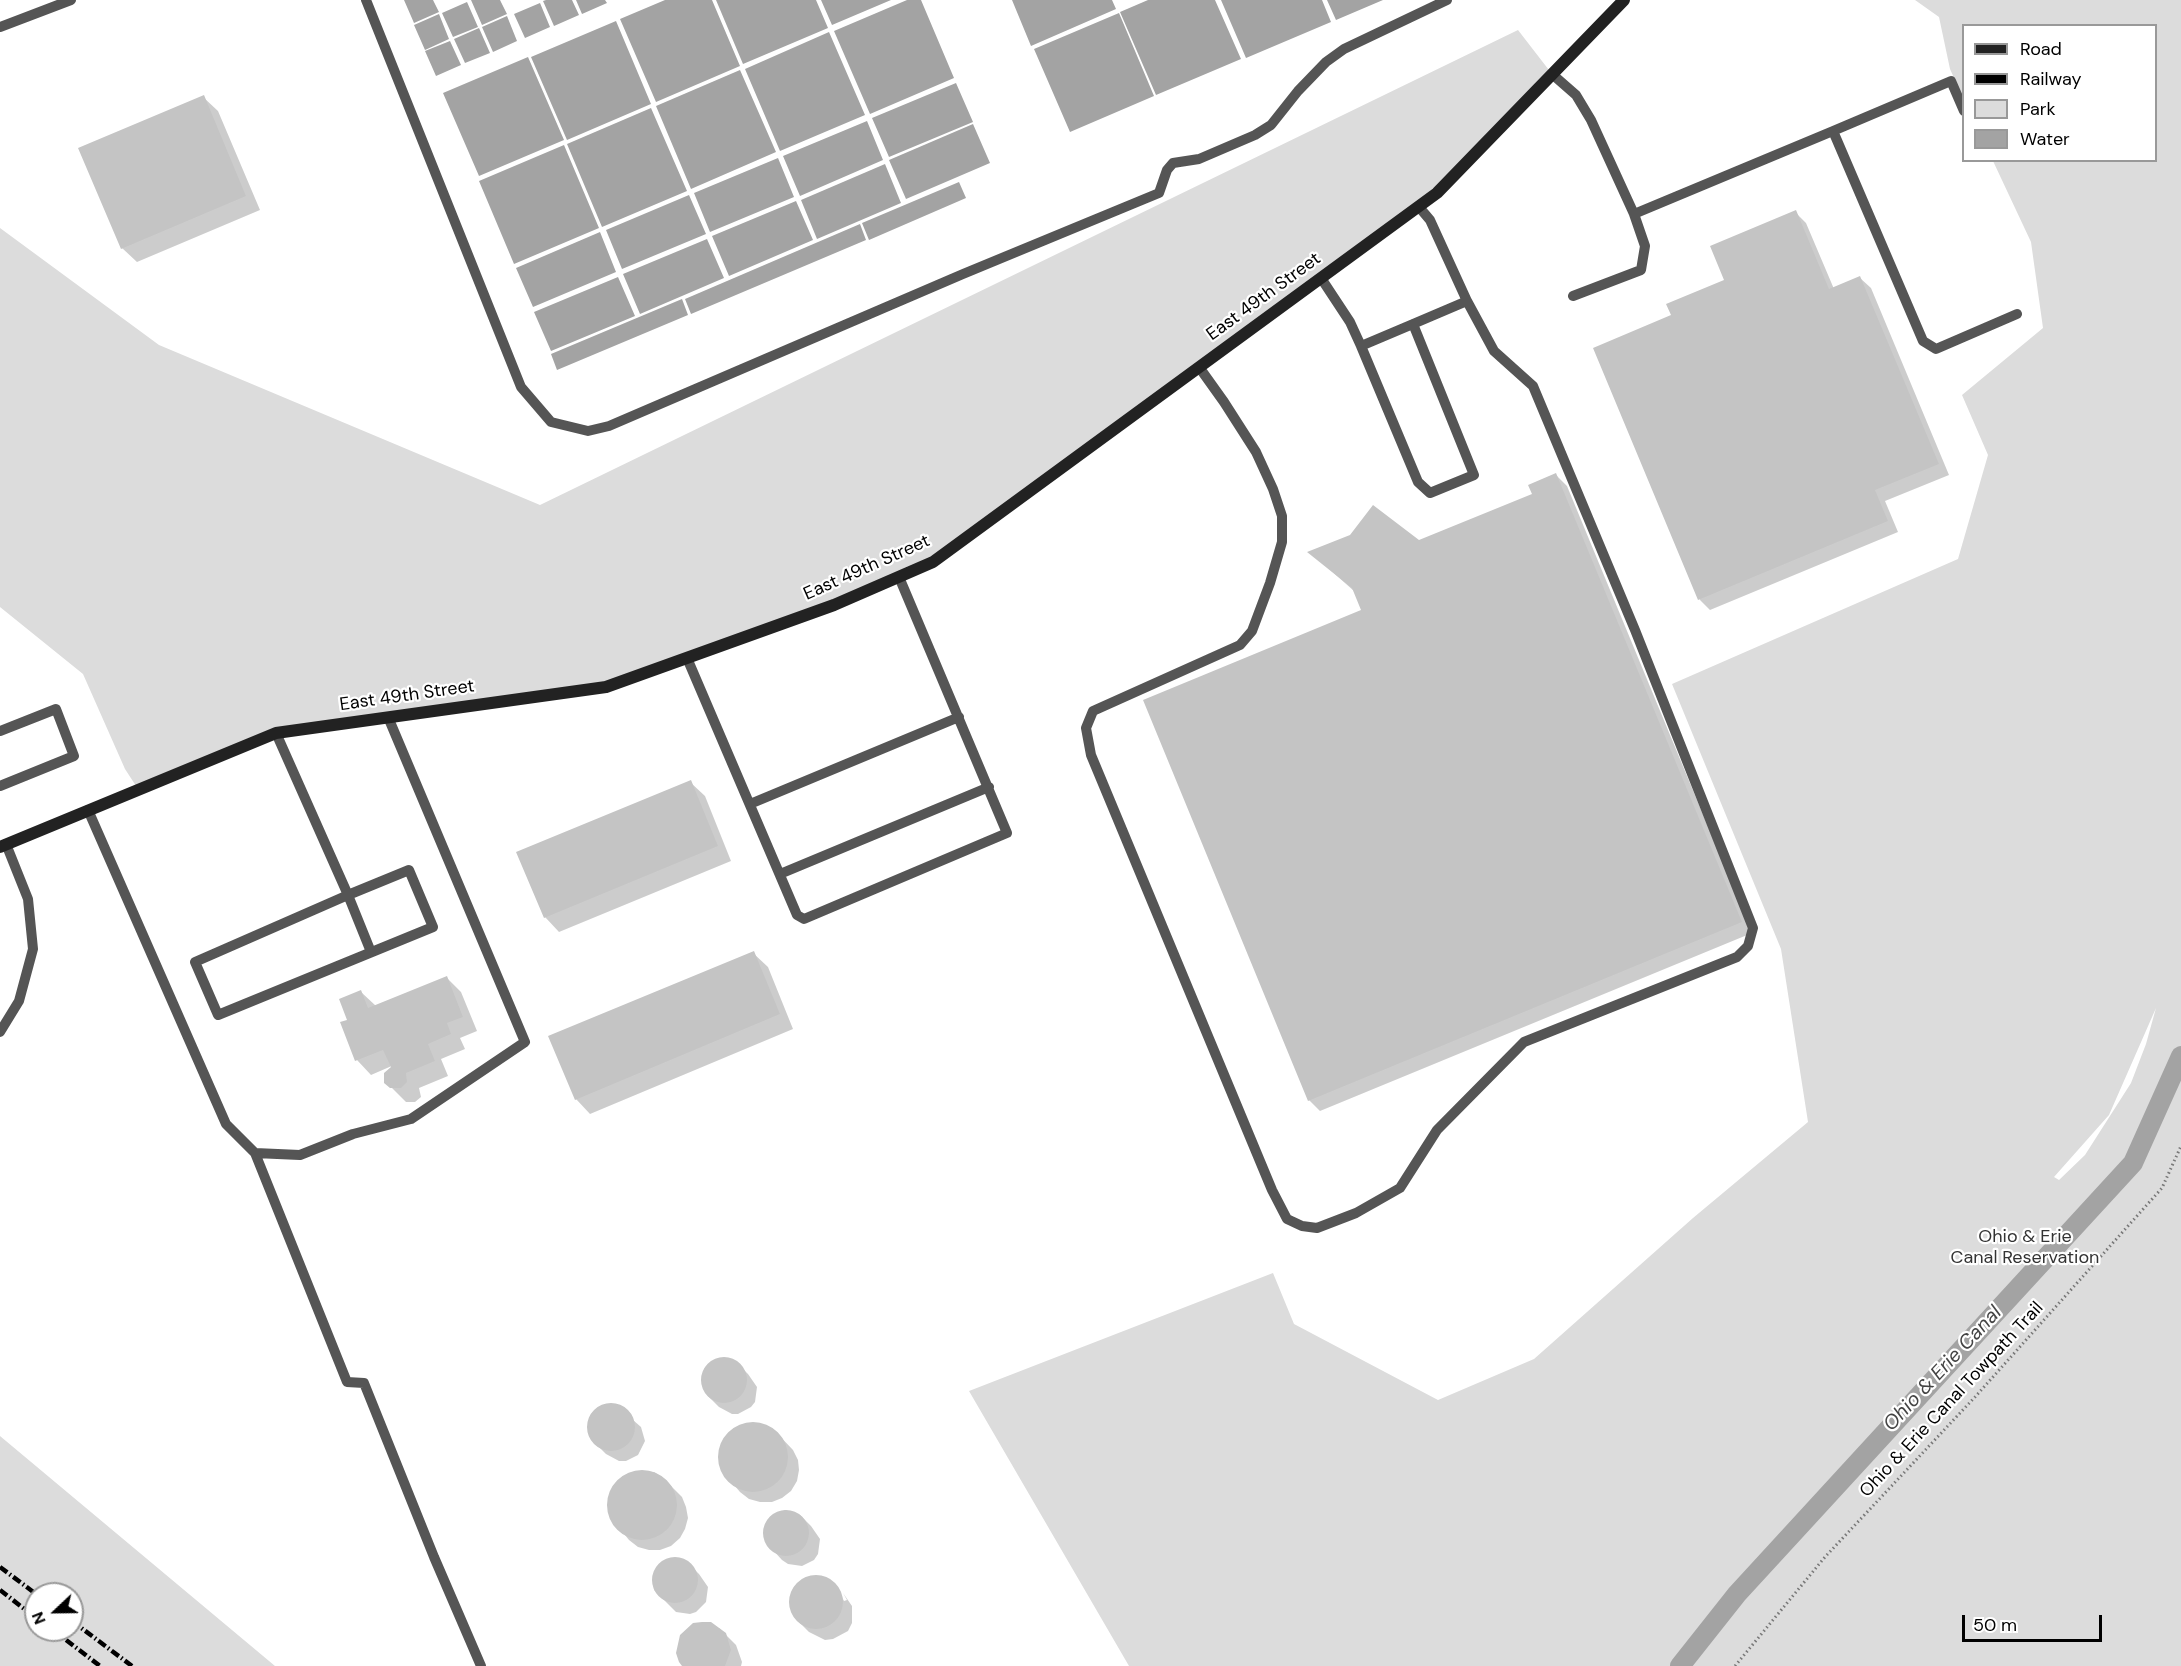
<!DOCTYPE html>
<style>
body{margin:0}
#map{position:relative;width:2181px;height:1666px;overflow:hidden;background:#fff;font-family:"DM Sans",sans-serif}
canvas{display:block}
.legend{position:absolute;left:1962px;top:24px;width:195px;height:138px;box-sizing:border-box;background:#fff;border:2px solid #999;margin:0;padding:8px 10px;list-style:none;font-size:18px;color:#000}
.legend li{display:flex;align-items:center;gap:12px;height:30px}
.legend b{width:30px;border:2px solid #999}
.north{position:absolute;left:24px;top:1582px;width:60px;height:60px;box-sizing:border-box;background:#fff;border:2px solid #999;border-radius:50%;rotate:248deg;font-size:16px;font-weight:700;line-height:24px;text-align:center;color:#000}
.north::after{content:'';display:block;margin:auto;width:21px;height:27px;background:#000;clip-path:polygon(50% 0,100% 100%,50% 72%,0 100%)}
.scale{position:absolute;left:1962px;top:1615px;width:140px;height:27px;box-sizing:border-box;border:3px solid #000;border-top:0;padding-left:8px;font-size:18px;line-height:21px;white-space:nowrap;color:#000;-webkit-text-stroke:4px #fff;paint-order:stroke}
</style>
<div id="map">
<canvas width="2181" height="1666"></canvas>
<ul class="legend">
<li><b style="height:8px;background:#222"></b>Road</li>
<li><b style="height:8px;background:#000"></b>Railway</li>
<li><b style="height:16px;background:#dcdcdc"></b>Park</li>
<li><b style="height:16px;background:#a3a3a3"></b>Water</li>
</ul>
<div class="north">N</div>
<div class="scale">50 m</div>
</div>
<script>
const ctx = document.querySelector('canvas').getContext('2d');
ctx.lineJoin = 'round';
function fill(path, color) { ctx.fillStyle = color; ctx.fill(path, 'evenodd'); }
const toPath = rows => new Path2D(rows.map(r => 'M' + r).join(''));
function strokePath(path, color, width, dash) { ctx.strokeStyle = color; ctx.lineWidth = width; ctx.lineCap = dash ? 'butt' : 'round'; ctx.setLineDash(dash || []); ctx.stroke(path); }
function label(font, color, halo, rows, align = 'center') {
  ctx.font = font + ' "DM Sans",sans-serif'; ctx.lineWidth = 4.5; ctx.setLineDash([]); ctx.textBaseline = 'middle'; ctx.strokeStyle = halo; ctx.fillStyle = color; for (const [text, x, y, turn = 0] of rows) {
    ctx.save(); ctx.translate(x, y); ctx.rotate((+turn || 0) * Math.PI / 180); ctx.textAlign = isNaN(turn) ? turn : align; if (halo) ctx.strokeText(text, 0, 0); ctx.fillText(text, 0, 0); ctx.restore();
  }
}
fill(toPath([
 [1915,0,2181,0,2181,1666,1129,1666,969,1391,1273,1273,1294,1324,1438,1400,1534,1359,1693,1218,1808,1122,1781,949,1672,684,1958,559,1988,455,1962,395,2043,328,2031,242,1993,161,2156,160,2156,26,1964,26,1963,98,1950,69,1939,17],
 [2156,1008,2146,1044,2131,1083,2085,1155,2059,1180,2054,1177,2109,1115],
 [1518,30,1552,74,1437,193,933,562,606,687,276,733,138,789,125,769,83,674,0,607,0,228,159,345,540,505],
 [0,1436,275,1666,0,1666],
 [36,1594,72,1594,72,1630,36,1630]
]), '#dcdcdc');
fill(toPath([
 [404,0,433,0,439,12,414,23],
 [471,0,500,0,507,14,482,25],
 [546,0,572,0,579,15,554,26,543,1],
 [576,0,605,0,607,3,582,14],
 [665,0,712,0,740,66,656,102,620,19],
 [716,0,816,0,828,28,743,64],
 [821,0,891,0,832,25],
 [907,0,921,0,954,78,870,114,834,31],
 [1012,0,1112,0,1116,9,1031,46],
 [1148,0,1215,0,1241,59,1156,95,1120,12],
 [1221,0,1322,0,1331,22,1246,58],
 [1327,0,1383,0,1336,20],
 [467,2,478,27,453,37,442,13],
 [540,3,550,27,525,38,514,14],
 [1119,13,1154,96,1070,132,1034,49],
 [439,14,449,39,425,50,414,25],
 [507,16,517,41,493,52,482,27],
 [616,21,651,104,567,140,531,57],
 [479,28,490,53,465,63,454,39],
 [829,32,865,115,780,151,745,69],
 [450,41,461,65,436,76,425,51],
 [528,57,564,140,479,176,443,93],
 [740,70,776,152,691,189,656,106],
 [956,83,973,122,889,157,872,118],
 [651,108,687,191,602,227,567,144],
 [867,121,883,160,800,196,783,156],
 [973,124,990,163,906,199,889,160],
 [564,145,599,228,514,264,479,181],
 [778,158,794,197,710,232,694,193],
 [885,164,901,203,817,239,801,200],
 [959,182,966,198,869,240,862,223],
 [689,195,706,234,622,269,606,230],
 [796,201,813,240,729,276,712,236],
 [860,224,866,240,691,314,685,299],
 [600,232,616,272,533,307,516,268],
 [707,239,724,278,640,314,623,274],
 [618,277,635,316,551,351,534,312],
 [682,299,688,315,557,370,551,354]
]), '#a3a3a3');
fill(toPath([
 [203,97,218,111,260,210,137,262,122,248],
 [1795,212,1806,223,1834,289,1860,278,1871,288,1949,475,1885,501,1898,532,1710,610,1700,600,1595,349,1673,316,1726,280],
 [1556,475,1567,486,1752,933,1320,1111,1309,1100,1363,611,1354,591,1310,552,1419,542,1534,495],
 [690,782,705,796,731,861,559,932,545,917],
 [753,953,768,967,793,1029,590,1114,576,1099],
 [447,978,461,992,477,1031,460,1038,465,1049,441,1059,448,1076,419,1088,421,1097,415,1102,406,1102,386,1082,394,1065,371,1075,357,1060,349,1020,361,992,376,1006],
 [723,1358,737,1363,748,1374,757,1387,755,1402,751,1407,738,1414,732,1414,719,1407,708,1396,702,1383,704,1369,709,1364],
 [617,1406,641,1427,645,1441,638,1455,626,1461,619,1461,606,1454,595,1443,589,1430,589,1423,596,1411,602,1407],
 [754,1423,765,1425,774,1430,793,1450,798,1460,799,1470,797,1481,791,1491,782,1498,772,1502,760,1502,749,1499,740,1492,722,1471,719,1459,720,1448,725,1437,733,1429,743,1424],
 [643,1471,654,1472,663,1478,682,1497,686,1507,688,1518,685,1529,680,1538,671,1546,660,1550,649,1550,638,1547,629,1540,611,1518,608,1507,609,1495,614,1485,622,1477,632,1472],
 [785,1510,800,1515,811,1526,820,1539,818,1554,814,1560,802,1566,788,1564,782,1560,771,1548,765,1535,767,1522,771,1516],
 [673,1558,688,1563,699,1574,708,1587,706,1602,696,1612,690,1614,676,1612,654,1590,653,1576,660,1564],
 [823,1577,837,1587,844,1601,847,1600,843,1593,852,1606,852,1623,848,1631,833,1639,825,1640,809,1632,798,1621,790,1606,793,1589,806,1578],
 [719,1628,736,1645,742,1662,741,1666,684,1666]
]), '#0003');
strokePath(toPath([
 [1680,1666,1737,1594,2133,1163,2181,1056]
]), '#a3a3a3', 20);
fill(toPath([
 [204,95,246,196,121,249,78,148],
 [1796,210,1829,289,1860,276,1939,464,1875,490,1888,521,1698,600,1593,348,1671,315,1666,304,1724,280,1710,246],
 [1556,473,1742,922,1308,1101,1143,700,1361,610,1352,588,1307,552,1350,535,1373,505,1419,540,1532,494,1528,485],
 [691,780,718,846,544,918,516,852],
 [754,951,780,1014,575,1100,548,1036],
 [447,976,463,1017,447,1023,451,1034,428,1044,435,1061,406,1073,407,1082,401,1088,390,1088,384,1083,384,1073,391,1067,383,1050,355,1061,340,1022,347,1020,339,999,361,990,368,1008],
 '701 1380a23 23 0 1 1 46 0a23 23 0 1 1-46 0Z',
 '587 1427a24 24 0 1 1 48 0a24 24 0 1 1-48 0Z',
 '718 1457a35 35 0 1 1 70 0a35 35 0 1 1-70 0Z',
 '607 1505a35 35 0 1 1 70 0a35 35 0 1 1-70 0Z',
 '763 1533a23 23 0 1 1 46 0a23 23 0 1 1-46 0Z',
 '652 1580a23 23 0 1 1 46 0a23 23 0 1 1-46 0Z',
 '789 1602a27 27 0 1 1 54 0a27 27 0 1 1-54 0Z',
 [702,1622,711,1622,726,1633,731,1650,725,1666,682,1666,679,1662,676,1653,680,1635,693,1623]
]), '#c4c4c4');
strokePath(toPath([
 [1735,1666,1825,1557,1975,1397,2162,1188,2181,1146]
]), '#777', 3, [1.5, 3]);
strokePath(toPath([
 [366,0,521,387,551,422,588,431,609,426,963,274,1159,193,1167,170,1173,163,1199,159,1255,135,1271,125,1298,91,1326,62,1344,49,1447,0],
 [0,27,71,0],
 [1552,74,1576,95,1591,120,1634,214,1833,131,1923,341,1936,349,2017,314],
 [1833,131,1951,81,1964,111],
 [1321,278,1350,322,1361,346,1418,482,1430,493,1474,475,1413,324,1361,346],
 [1573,296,1641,270,1645,246,1634,214],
 [1413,324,1467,301,1430,220,1419,207],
 [1199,367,1224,402,1256,452,1273,489,1282,516,1282,542,1270,583,1252,631,1240,645,1093,711,1086,728,1091,755,1272,1190,1287,1219,1302,1226,1317,1228,1356,1213,1400,1188,1437,1130,1524,1042,1737,957,1748,946,1753,928,1635,630,1533,386,1494,351,1467,301],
 [687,658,797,915,804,919,1007,833,899,577],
 [0,731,56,709,74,756,0,786],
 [276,733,348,895,195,962,218,1015,433,927,409,870,348,895,371,952],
 [750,804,959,717],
 [88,810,226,1124,255,1153,300,1155,353,1134,411,1119,525,1042,388,717],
 [780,874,989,787],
 [0,1032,19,1001,33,949,28,899,6,844],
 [255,1153,347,1382,364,1383,434,1557,481,1666]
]), '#555', 10);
strokePath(toPath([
 [0,847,276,733,606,687,834,605,933,562,1437,193,1624,0]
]), '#222', 12);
strokePath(toPath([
 [0,1567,36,1594],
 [0,1590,36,1618],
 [72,1621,132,1666],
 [53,1630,100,1666]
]), '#000', 4.5, [9, 3, 1.5, 3]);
label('18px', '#000', '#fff', [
 ["East 49th Street",1264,297,-36],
 ["East 49th Street",867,568,-24],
 ["East 49th Street",407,696,-8],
 ["Ohio & Erie Canal Towpath Trail",1952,1400,-47]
]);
label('18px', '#333', '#fff', [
 ["Ohio & Erie",2025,1237],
 ["Canal Reservation",2025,1258]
]);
label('italic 20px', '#444', '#fff', [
 ["Ohio & Erie Canal",1943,1369,-47]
]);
</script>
